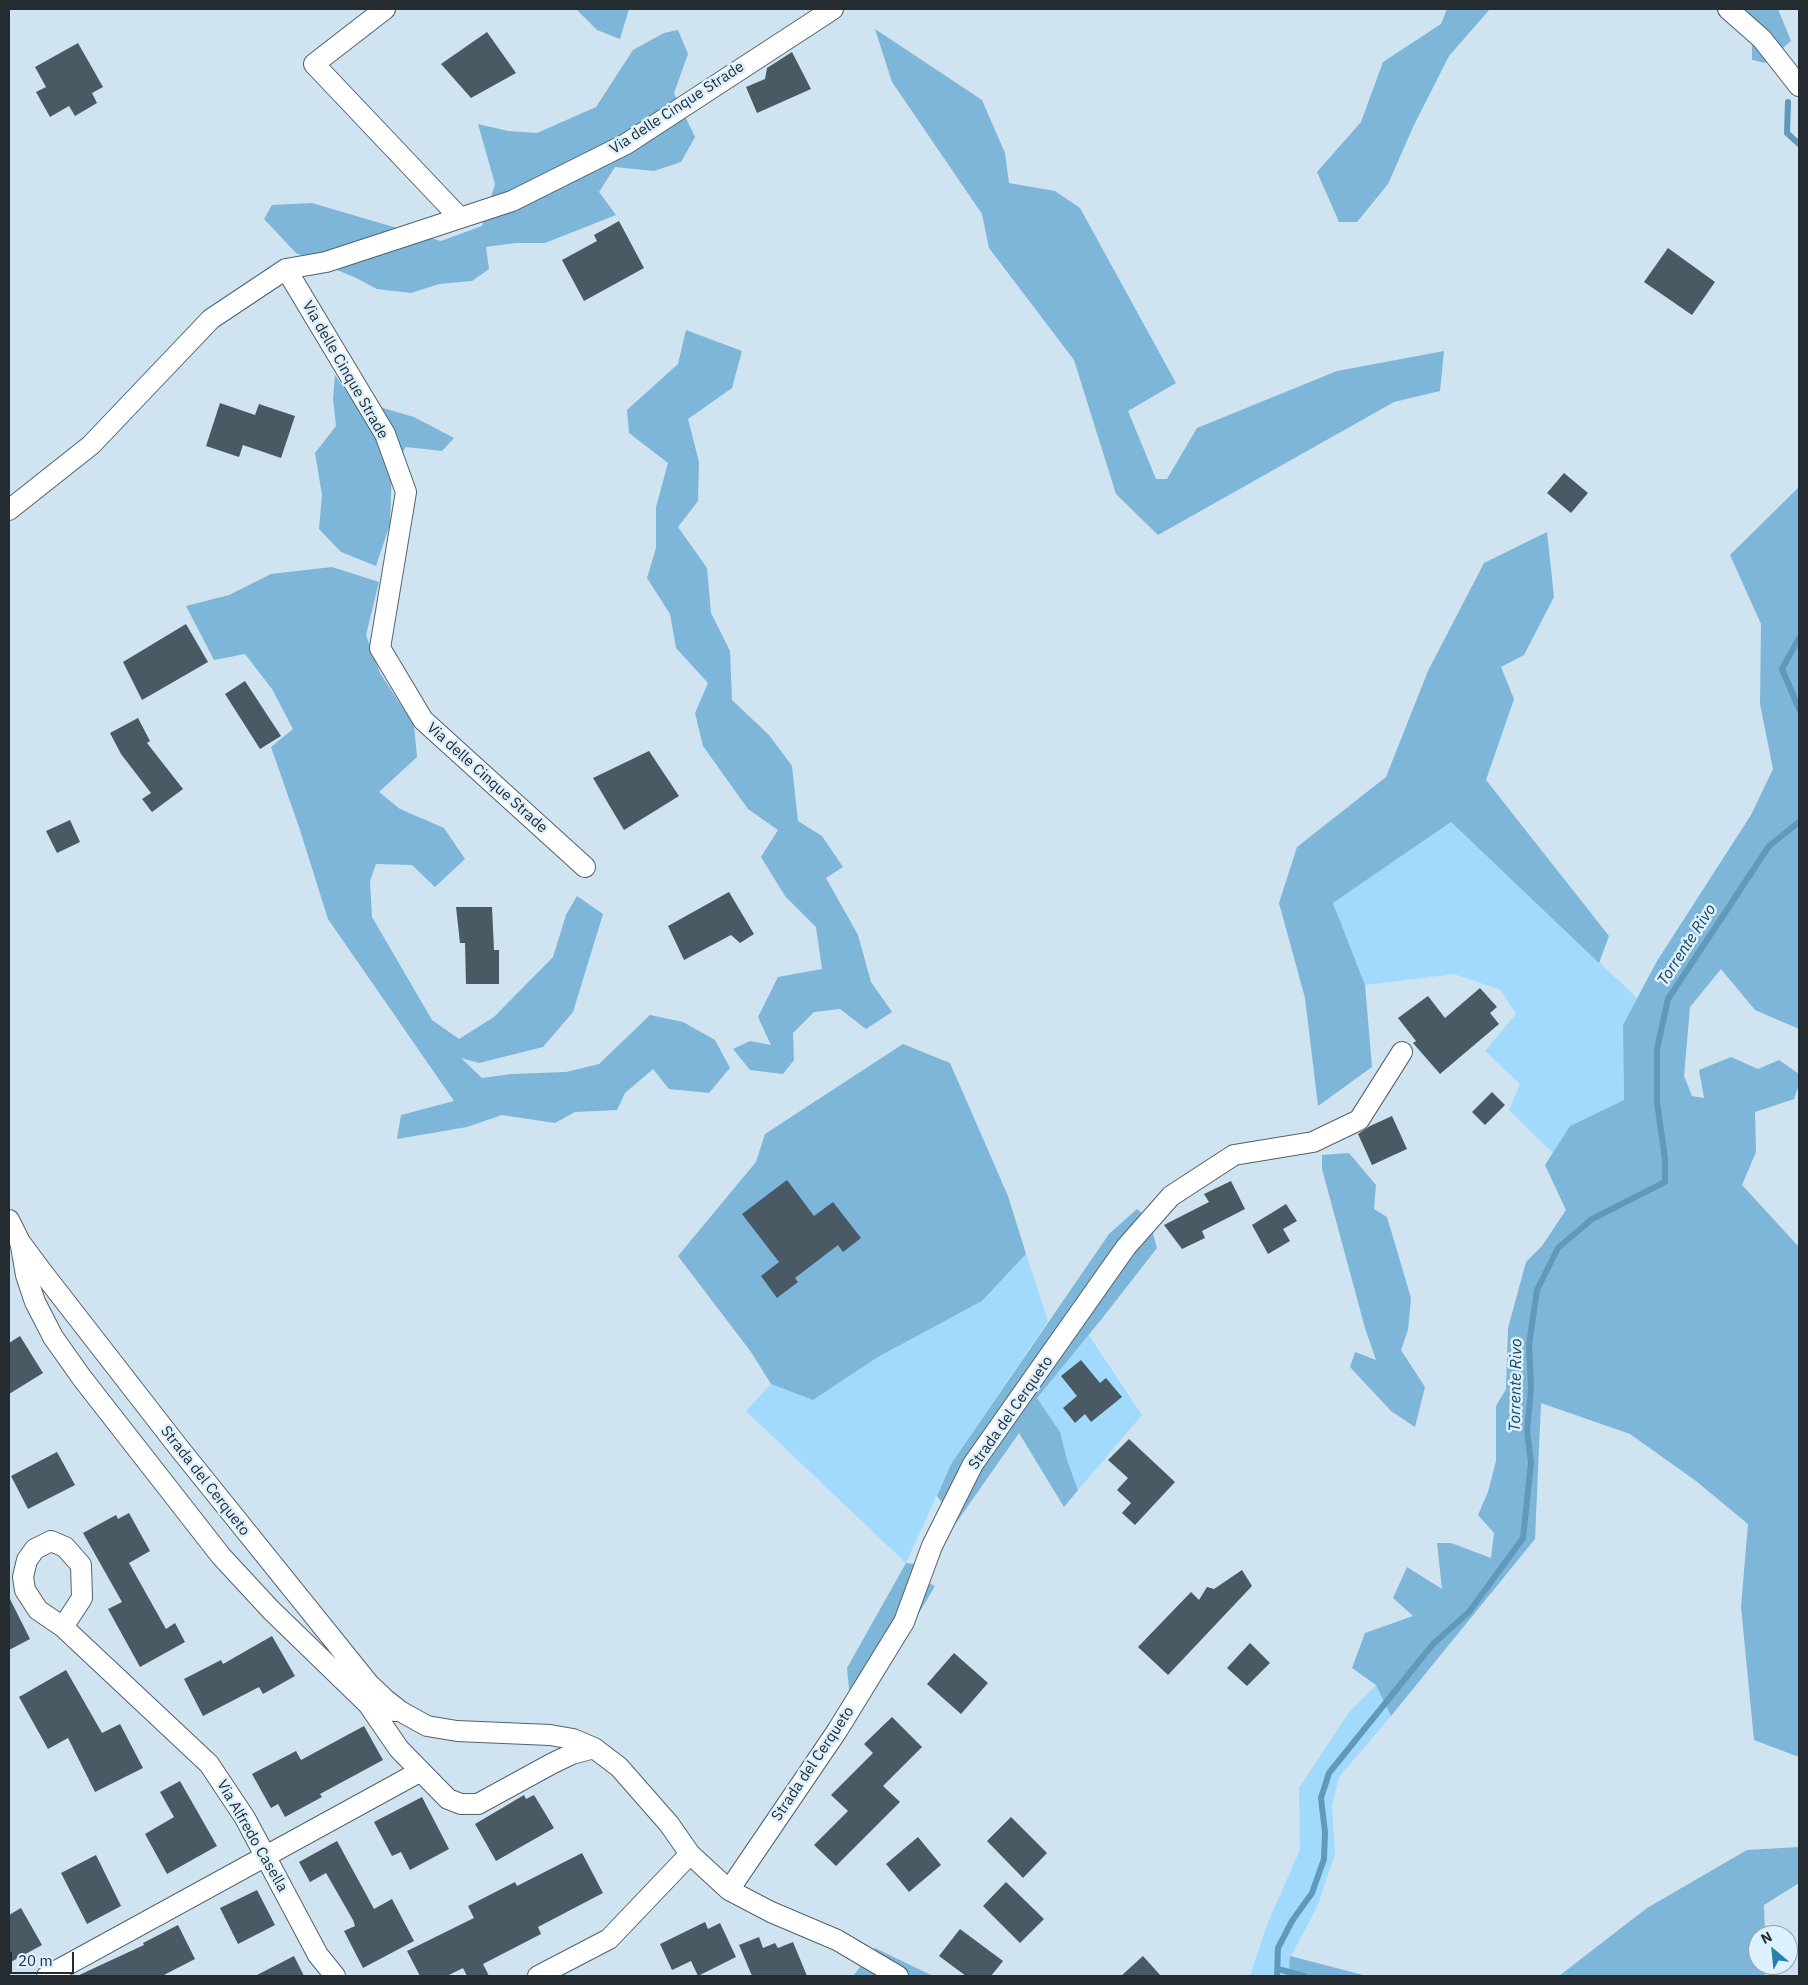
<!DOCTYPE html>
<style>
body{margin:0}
#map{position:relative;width:1808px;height:1985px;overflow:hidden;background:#cfe3f0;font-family:"IBM Plex Sans",sans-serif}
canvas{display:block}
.frame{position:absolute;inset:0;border:10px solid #242c31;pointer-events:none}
.north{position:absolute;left:1748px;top:1925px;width:50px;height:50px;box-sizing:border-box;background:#dcf0fd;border:1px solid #92a2ab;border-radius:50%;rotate:332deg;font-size:14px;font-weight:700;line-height:20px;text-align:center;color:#242c31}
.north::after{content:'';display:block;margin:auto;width:18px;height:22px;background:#2580ae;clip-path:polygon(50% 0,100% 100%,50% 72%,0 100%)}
.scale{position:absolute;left:10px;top:1952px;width:64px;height:22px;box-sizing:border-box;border:2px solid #242c31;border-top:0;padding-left:6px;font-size:15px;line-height:18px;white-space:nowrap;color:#242c31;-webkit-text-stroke:4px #dcf0fd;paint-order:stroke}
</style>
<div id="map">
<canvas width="1808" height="1985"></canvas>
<div class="frame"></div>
<div class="north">N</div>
<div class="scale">20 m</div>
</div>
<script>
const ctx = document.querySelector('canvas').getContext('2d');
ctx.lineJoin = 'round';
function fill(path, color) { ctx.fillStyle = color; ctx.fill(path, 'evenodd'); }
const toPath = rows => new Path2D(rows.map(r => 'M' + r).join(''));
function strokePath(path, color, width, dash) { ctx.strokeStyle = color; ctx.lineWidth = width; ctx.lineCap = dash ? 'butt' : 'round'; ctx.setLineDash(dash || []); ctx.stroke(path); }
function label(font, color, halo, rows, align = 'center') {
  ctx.font = font + ' "IBM Plex Sans",sans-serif'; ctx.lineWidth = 5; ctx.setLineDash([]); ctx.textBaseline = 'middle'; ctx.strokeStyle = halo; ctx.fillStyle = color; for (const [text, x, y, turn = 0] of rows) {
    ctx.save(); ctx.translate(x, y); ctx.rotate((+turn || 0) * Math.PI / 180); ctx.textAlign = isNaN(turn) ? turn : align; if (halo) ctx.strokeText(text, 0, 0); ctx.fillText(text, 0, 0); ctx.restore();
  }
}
fill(toPath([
 [1451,822,1637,998,1623,1025,1624,1100,1570,1126,1553,1153,1509,1110,1520,1084,1485,1051,1516,1014,1501,990,1454,974,1365,985,1333,903],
 [1026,1254,1048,1321,951,1464,906,1563,746,1411,771,1384,813,1400,878,1357,982,1301],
 [1088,1334,1142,1415,1078,1490,1067,1460,1060,1432,1037,1398],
 [1376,1685,1391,1716,1339,1777,1332,1806,1335,1854,1317,1907,1291,1956,1289,1976,1250,1976,1268,1922,1300,1850,1299,1788,1349,1712]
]), '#a1dafd');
fill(toPath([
 [576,9,629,9,620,39,597,30],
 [1447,9,1490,9,1449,56,1414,125,1388,184,1357,222,1339,222,1317,172,1361,122,1383,62,1441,24],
 [1716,9,1778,9,1791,41,1765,63,1752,60,1752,44],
 [875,29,982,100,1005,153,1009,183,1055,191,1080,208,1176,383,1128,411,1156,479,1167,479,1197,428,1337,371,1444,351,1440,391,1394,402,1158,535,1116,494,1074,360,989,248,982,214,892,82],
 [678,30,688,54,674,93,695,137,681,162,654,171,615,167,599,192,616,215,545,243,516,243,486,247,489,269,472,281,439,284,411,293,377,289,354,277,296,253,264,219,272,205,312,203,441,241,482,226,495,184,478,124,508,131,537,133,596,107,633,50,664,33],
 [686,330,742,351,732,388,688,419,699,462,698,501,678,527,707,568,711,613,730,651,732,700,769,735,792,766,798,821,822,836,843,867,826,878,858,935,871,982,892,1012,866,1029,840,1009,814,1012,793,1033,794,1060,783,1074,750,1070,733,1049,750,1041,771,1045,758,1017,778,977,822,969,816,927,785,896,761,857,778,830,748,809,703,746,695,713,708,683,676,648,670,614,647,578,656,548,656,507,668,463,629,433,627,410,678,364],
 [335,375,352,399,414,417,454,438,442,451,406,447,392,468,390,524,376,566,341,552,319,529,322,495,315,453,336,426,333,399],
 [1799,487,1799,1029,1755,1010,1721,969,1690,1007,1684,1076,1692,1096,1704,1098,1699,1070,1731,1057,1758,1069,1779,1060,1799,1074,1799,1084,1794,1099,1755,1112,1756,1152,1742,1185,1799,1247,1799,1757,1754,1740,1741,1607,1748,1524,1696,1481,1630,1434,1541,1403,1535,1539,1391,1716,1376,1685,1352,1668,1365,1633,1413,1616,1393,1598,1407,1567,1442,1589,1437,1543,1451,1543,1491,1558,1494,1533,1478,1515,1488,1492,1496,1461,1496,1406,1506,1389,1508,1328,1526,1262,1542,1246,1566,1210,1545,1165,1570,1126,1624,1100,1623,1025,1657,961,1751,815,1773,769,1760,704,1761,624,1730,555],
 [1547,532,1554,597,1524,655,1501,667,1514,699,1486,780,1609,936,1599,963,1451,822,1333,903,1365,985,1372,1067,1318,1106,1305,998,1279,903,1297,847,1386,777,1428,671,1484,563],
 [332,567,379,582,366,635,380,673,414,725,417,757,379,792,400,809,444,828,465,859,435,887,412,865,376,864,370,881,372,917,432,1020,459,1039,494,1017,553,957,566,915,577,896,603,914,573,1012,543,1047,479,1063,461,1058,482,1078,511,1074,566,1072,599,1064,650,1015,683,1022,715,1040,730,1068,709,1093,669,1089,653,1069,625,1093,617,1110,575,1112,555,1123,502,1115,467,1127,397,1139,401,1115,454,1101,328,919,299,827,271,747,293,729,272,689,245,654,214,660,186,606,229,595,271,574],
 [903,1044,950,1063,1008,1196,1026,1254,982,1301,878,1357,813,1400,771,1384,751,1352,678,1256,756,1162,765,1134],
 [1349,1153,1376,1185,1374,1209,1387,1217,1411,1298,1408,1330,1401,1350,1425,1387,1415,1427,1391,1411,1350,1367,1355,1352,1376,1360,1365,1328,1322,1169,1322,1155],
 [1137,1209,1149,1219,1157,1248,1104,1316,1037,1398,1060,1432,1067,1460,1078,1490,1064,1507,1019,1433,956,1523,937,1496,951,1464,1109,1234],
 [906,1563,932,1566,926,1582,935,1586,872,1692,849,1689,847,1668],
 [1799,1847,1799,1883,1764,1905,1765,1935,1758,1935,1758,1965,1765,1965,1765,1976,1559,1976,1647,1908,1747,1850],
 [875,1948,933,1976,853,1976],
 [1290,1956,1367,1976,1289,1976]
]), '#7db6d8');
strokePath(toPath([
 [1788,102,1787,133,1799,144],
 [1799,638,1782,669,1799,709],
 [1278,1969,1304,1976],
 [1277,1976,1278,1948,1292,1921,1312,1893,1324,1859,1325,1832,1321,1798,1329,1773,1433,1644,1469,1612,1523,1538,1531,1463,1527,1430,1531,1388,1529,1345,1537,1290,1558,1248,1592,1219,1665,1182,1665,1159,1657,1102,1657,1049,1668,999,1769,846,1799,822]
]), '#6199ba', 6);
fill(toPath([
 [487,32,516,73,471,98,441,64],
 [78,43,103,87,92,93,97,103,75,116,69,106,50,117,36,92,46,87,35,67],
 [792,52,811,89,757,113,746,87,765,79,767,68],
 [619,221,644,268,584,301,562,260,597,241,594,235],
 [1668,248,1715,282,1692,315,1644,282],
 [220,403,255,415,259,404,295,416,281,458,243,445,239,457,206,446],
 [1564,473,1588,493,1571,513,1547,493],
 [186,624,208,662,142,700,123,662],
 [245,681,281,736,260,749,225,694],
 [138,718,150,741,147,743,183,789,152,812,142,799,151,793,121,754,110,733],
 [649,751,679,796,624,830,593,778],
 [70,820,80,842,57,853,46,831],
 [729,892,754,934,740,943,731,935,684,960,668,926],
 [456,907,492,907,494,950,499,950,499,984,466,984,465,943,460,943],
 [1480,988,1497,1007,1490,1013,1499,1024,1440,1074,1413,1043,1416,1041,1398,1018,1428,996,1445,1018],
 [1492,1092,1505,1105,1485,1125,1472,1112],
 [1392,1116,1407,1149,1372,1165,1358,1134,1370,1126],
 [787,1180,814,1216,833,1202,861,1238,843,1252,838,1245,795,1278,798,1282,777,1298,761,1276,779,1262,742,1214],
 [1231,1181,1245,1209,1202,1231,1205,1238,1182,1249,1164,1225,1209,1202,1204,1194],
 [1286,1204,1297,1221,1283,1229,1290,1241,1268,1254,1252,1225],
 [20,1336,43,1373,9,1394,9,1343],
 [1081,1360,1100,1383,1106,1378,1122,1397,1091,1422,1085,1414,1075,1423,1063,1408,1077,1396,1061,1376],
 [1129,1439,1175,1482,1135,1525,1122,1513,1131,1503,1117,1490,1128,1478,1108,1460],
 [57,1452,75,1485,28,1509,11,1476],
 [129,1513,150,1551,129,1563,166,1629,175,1623,185,1642,140,1667,108,1609,122,1602,83,1533,116,1515,118,1519],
 [1242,1570,1252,1586,1168,1675,1138,1647,1191,1592,1199,1600,1207,1587,1214,1589],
 [9,1597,30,1639,9,1650],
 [272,1636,295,1676,263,1694,259,1687,203,1716,184,1679,221,1660,223,1664],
 [1250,1643,1270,1663,1247,1686,1227,1668],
 [954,1653,988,1683,961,1714,927,1684],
 [66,1670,102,1733,120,1724,143,1768,95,1792,68,1738,48,1749,19,1697],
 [892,1717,922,1747,883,1786,900,1802,836,1866,814,1845,848,1811,831,1795,873,1753,864,1744],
 [364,1726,383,1760,320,1794,322,1797,285,1817,278,1804,271,1808,252,1774,296,1751,301,1760],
 [180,1781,217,1846,167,1874,145,1834,174,1817,160,1792],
 [524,1795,526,1799,534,1795,554,1828,496,1861,475,1824],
 [422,1797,449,1849,410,1870,401,1852,392,1856,374,1822],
 [1011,1817,1047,1853,1023,1878,987,1841],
 [918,1837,941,1865,909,1892,886,1864],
 [337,1841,374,1909,392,1899,414,1941,363,1968,344,1931,355,1926,353,1920,326,1873,310,1882,299,1862],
 [582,1853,603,1893,538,1927,541,1934,483,1964,489,1976,467,1976,463,1968,447,1976,420,1976,407,1951,474,1918,468,1906,515,1882,517,1886],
 [96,1855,121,1906,87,1924,61,1873],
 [1006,1882,1044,1919,1020,1943,983,1906],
 [257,1890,275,1925,238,1944,220,1908],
 [21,1908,42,1945,9,1963,9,1915],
 [705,1922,708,1929,720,1923,736,1957,698,1976,691,1961,672,1970,660,1944],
 [178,1925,195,1959,162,1976,77,1976,144,1945,143,1943],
 [960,1929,1003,1961,991,1976,966,1976,939,1956],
 [759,1937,763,1948,775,1943,778,1948,793,1942,807,1976,752,1976,739,1945],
 [294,1956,304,1976,255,1976],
 [1143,1956,1161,1976,1121,1976]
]), '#495a65');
const minor = toPath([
 [385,9,314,64,460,218],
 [1728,9,1762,39,1799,86],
 [286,269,385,434,406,492,380,648,423,720,585,867],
 [9,510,91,445,211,319,286,269,326,262,512,201,626,144,833,9],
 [9,1220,20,1242,43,1273,179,1448,369,1684,386,1700,400,1711,427,1726,457,1731,550,1735,573,1739,594,1748,619,1767,669,1824,690,1854,729,1890,771,1912,837,1940,898,1976],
 [21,1246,26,1275,35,1302,53,1337,82,1378,221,1556,271,1610,368,1704,382,1710,396,1711],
 [63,1627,82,1598,81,1565,65,1547,51,1541,35,1549,27,1560,23,1577,25,1590,38,1610,63,1627,209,1764,245,1818,318,1955,335,1976],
 [368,1704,399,1749,448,1799,461,1804,478,1804,553,1763,572,1754,594,1748],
 [729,1890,837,1731,904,1622,932,1546,973,1464,1126,1247,1171,1196,1234,1155,1313,1142,1359,1120,1402,1052],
 [47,1976,421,1771],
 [538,1976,609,1939,690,1854]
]);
strokePath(minor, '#51626d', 22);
strokePath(minor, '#fff', 20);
label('15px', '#242c31', '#dcf0fd', [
 ["Via delle Cinque Strade",677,108,-33],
 ["Via delle Cinque Strade",345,370,60],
 ["Via delle Cinque Strade",487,778,42],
 ["Strada del Cerqueto",1011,1413,-55],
 ["Strada del Cerqueto",205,1481,52],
 ["Strada del Cerqueto",813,1764,-56],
 ["Via Alfredo Casella",252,1836,60]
]);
label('italic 16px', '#17445d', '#dcf0fd', [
 ["Torrente Rivo",1687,945,-57],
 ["Torrente Rivo",1516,1385,-89]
]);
</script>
